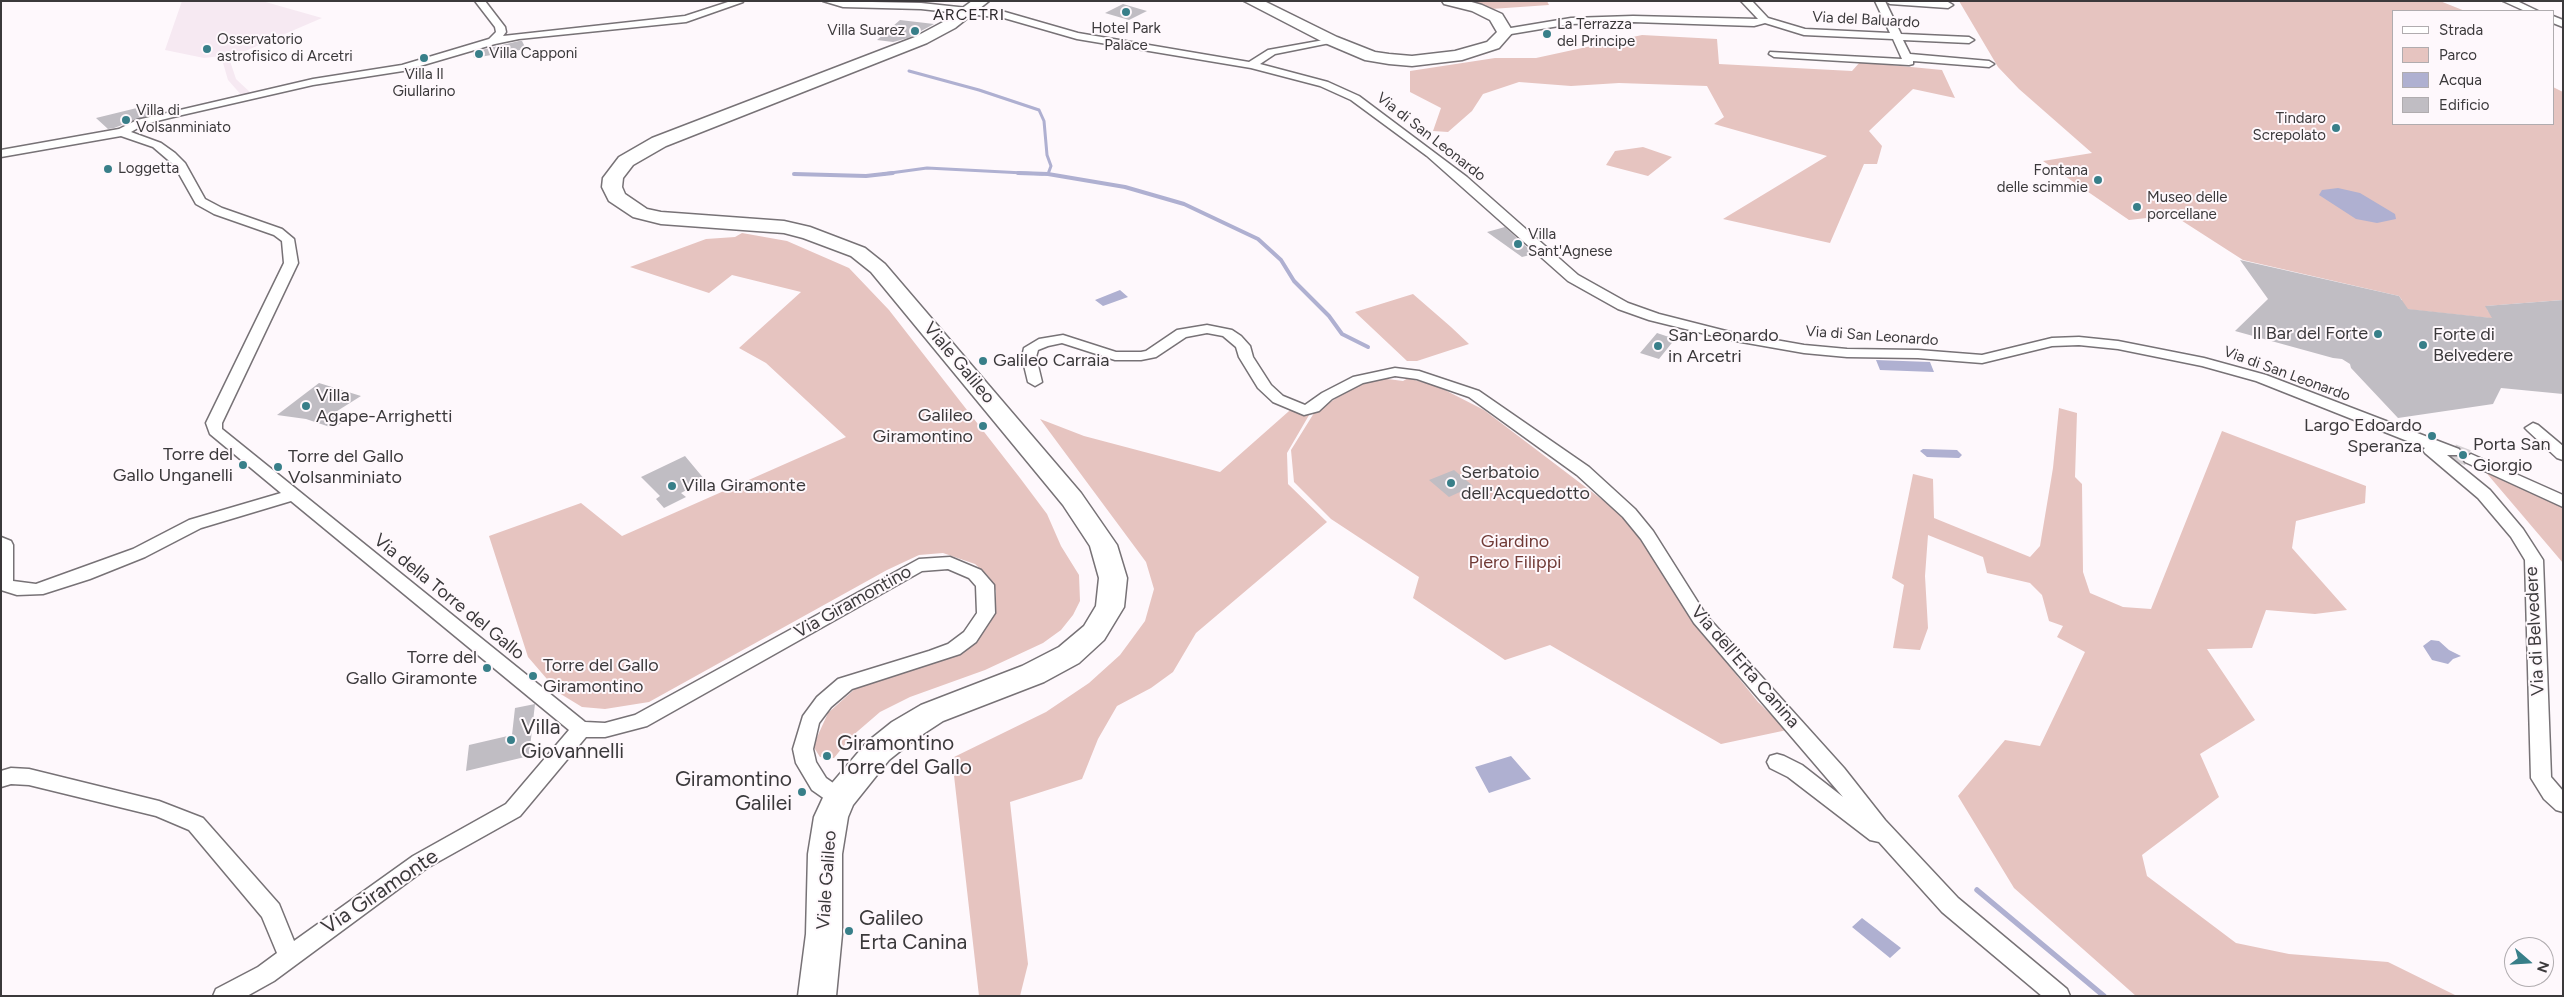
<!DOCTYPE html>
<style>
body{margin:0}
#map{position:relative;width:2564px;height:997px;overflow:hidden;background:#fef8fc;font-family:Figtree,sans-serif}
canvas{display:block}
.frame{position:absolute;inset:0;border:2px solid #3b393b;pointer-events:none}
.legend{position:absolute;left:2392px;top:10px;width:162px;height:115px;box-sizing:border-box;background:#fef8fc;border:1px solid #b0acaf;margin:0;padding:6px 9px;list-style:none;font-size:15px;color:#3b393b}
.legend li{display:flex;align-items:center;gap:10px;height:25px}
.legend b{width:25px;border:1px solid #b0acaf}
.north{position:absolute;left:2504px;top:937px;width:50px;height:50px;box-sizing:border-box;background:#fef8fc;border:1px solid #b0acaf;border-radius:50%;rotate:109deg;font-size:14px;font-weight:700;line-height:20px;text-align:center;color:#3b393b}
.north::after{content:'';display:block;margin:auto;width:18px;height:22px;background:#387f89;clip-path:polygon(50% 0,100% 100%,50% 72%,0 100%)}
</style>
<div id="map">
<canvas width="2564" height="997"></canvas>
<div class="frame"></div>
<ul class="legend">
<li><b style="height:6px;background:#fff"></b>Strada</li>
<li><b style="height:14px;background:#e6c4c0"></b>Parco</li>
<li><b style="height:14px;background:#afb0d1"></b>Acqua</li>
<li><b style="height:14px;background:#c0bdc3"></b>Edificio</li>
</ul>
<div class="north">N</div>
</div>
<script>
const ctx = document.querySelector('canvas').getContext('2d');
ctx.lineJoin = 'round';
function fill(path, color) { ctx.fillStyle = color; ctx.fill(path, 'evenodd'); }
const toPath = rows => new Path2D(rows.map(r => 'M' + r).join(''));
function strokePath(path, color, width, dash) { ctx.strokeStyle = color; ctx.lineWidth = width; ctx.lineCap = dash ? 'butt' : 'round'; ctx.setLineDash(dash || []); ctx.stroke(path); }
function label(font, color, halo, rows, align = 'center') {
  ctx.font = font + ' Figtree,sans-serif'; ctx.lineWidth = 4; ctx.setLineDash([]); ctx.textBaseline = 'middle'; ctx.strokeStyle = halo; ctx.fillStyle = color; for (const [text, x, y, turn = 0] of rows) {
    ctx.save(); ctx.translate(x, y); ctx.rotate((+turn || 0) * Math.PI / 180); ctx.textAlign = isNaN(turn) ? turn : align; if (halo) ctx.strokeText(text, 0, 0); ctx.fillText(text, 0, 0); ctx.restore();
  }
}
fill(toPath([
 [182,1,262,1,322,18,229,58,236,79,253,95,243,97,228,80,221,56,204,58,165,50]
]), '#f6e9f2');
fill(toPath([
 [1457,1,1547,1,1549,5,1491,9],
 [1959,1,2440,1,2465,11,2393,11,2393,124,2553,124,2553,87,2563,92,2563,300,2486,306,2488,311,2517,321,2395,308,2402,300,2399,296,2243,260,2173,215,2129,220,2043,161,2092,153,2019,89,1998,67],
 [1642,35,1717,39,1719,64,1852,71,1860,62,1942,70,1955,98,1913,89,1869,131,1882,146,1877,164,1864,164,1830,243,1723,219,1827,156,1714,124,1724,117,1707,86,1619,83,1571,86,1519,82,1483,94,1472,111,1448,132,1433,131,1441,108,1410,92,1410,71,1495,58,1536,58],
 [1643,147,1672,157,1648,176,1606,165,1615,151],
 [742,233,787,241,849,268,889,310,1020,478,1047,514,1061,546,1079,575,1080,601,1073,615,1061,630,1043,643,985,670,910,697,880,712,851,737,834,758,820,757,813,746,828,713,857,687,933,663,974,642,986,629,995,609,996,591,988,576,975,564,943,553,919,555,887,570,649,702,605,709,582,707,559,693,528,657,489,536,581,503,622,536,846,437,766,363,739,348,801,292,732,275,709,293,630,267,706,239,735,237],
 [1413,294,1451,327,1469,344,1417,361,1407,361,1355,312],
 [1380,378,1403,381,1408,378,1439,387,1484,410,1625,517,1698,627,1758,702,1787,730,1721,744,1550,645,1505,660,1413,598,1419,577,1331,519,1294,482,1291,450,1314,413,1356,385],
 [1297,404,1312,410,1287,453,1288,484,1327,522,1196,633,1173,672,1151,688,1117,706,1098,739,1082,779,1010,802,1028,964,1020,996,979,996,952,758,1046,712,1089,683,1120,655,1145,621,1154,589,1146,562,1040,419,1084,436,1220,472],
 [2059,408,2077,413,2075,477,2082,484,2083,572,2090,593,2123,607,2151,609,2222,431,2366,486,2365,503,2296,521,2292,548,2347,610,2315,614,2266,610,2252,648,2207,649,2255,720,2200,754,2219,797,2142,855,2147,876,2236,943,2289,954,2388,962,2457,996,2136,996,2014,888,1958,796,2005,740,2040,746,2085,652,2057,637,2063,626,2049,621,2042,595,2030,583,1987,573,1983,557,1928,535,1925,576,1928,628,1920,650,1893,648,1904,585,1892,578,1913,474,1933,479,1934,518,2030,557,2040,546,2053,468],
 [2483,469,2563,506,2563,563]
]), '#e6c4c0');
fill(toPath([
 [2338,188,2360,193,2395,214,2396,219,2377,223,2356,219,2319,195,2322,190],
 [1120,290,1128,297,1103,306,1095,300],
 [1876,360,1930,362,1934,372,1880,370],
 [1923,449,1957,450,1962,455,1959,458,1927,457,1920,451],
 [2431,640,2439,641,2449,650,2461,656,2453,659,2448,664,2432,660,2423,646],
 [1511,756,1531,779,1489,793,1475,767],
 [1862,918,1901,948,1890,958,1852,927]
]), '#afb0d1');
strokePath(toPath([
 [909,71,979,90,1039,110,1044,121,1047,155,1051,166,1048,174],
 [883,174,927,168,1043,174]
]), '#afb0d1', 3);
strokePath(toPath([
 [1018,173,1048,174,1125,187,1184,204,1258,239,1281,260,1294,281,1329,316,1342,334,1368,347],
 [794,174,866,176,893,173]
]), '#afb0d1', 4);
strokePath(toPath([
 [1977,890,2104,996]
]), '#afb0d1', 5.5);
fill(toPath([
 [1123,4,1140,9,1147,11,1129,20,1105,13],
 [900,20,934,24,908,38,893,42,877,40],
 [519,41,522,41,526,49,474,58,473,52],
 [145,106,149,115,114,128,108,129,96,118],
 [1505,227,1534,254,1522,257,1487,232],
 [2240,260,2399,296,2408,309,2492,318,2485,306,2563,300,2563,394,2501,388,2493,404,2398,418,2351,368,2350,364,2342,359,2333,358,2235,331,2268,299],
 [1657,333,1675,339,1659,359,1640,353],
 [319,383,361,396,334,413,350,418,333,428,306,419,277,415],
 [685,456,705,480,681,493,686,497,664,508,656,499,660,496,641,477],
 [1454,470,1473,486,1449,497,1429,480],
 [535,704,529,756,466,771,469,745,512,735,515,708]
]), '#c0bdc3');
strokePath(toPath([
 [2453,452,2471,459]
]), '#d7d2d5', 16, [16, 8]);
const minor = toPath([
 [475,1,485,1,505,27,506,32,503,36,685,16,731,1,743,2,686,22,519,39,495,44,403,71,313,85,169,118,145,124,131,132,161,143,175,153,185,163,205,199,222,208,282,229,294,239,298,263,222,423,222,429,585,722,605,723,635,715,919,559,950,557,981,570,994,585,995,613,976,642,960,654,852,689,831,707,819,723,813,749,816,762,826,778,846,792,849,798,846,804,839,806,832,804,812,790,796,763,793,749,803,716,817,697,838,679,929,651,948,644,964,632,977,613,976,586,969,578,948,569,922,571,647,726,605,737,586,737,520,816,427,868,274,981,247,996,213,996,216,989,258,967,277,953,262,917,189,830,156,816,29,785,11,784,1,787,1,771,11,768,29,769,159,801,203,818,279,904,294,941,413,856,506,804,569,730,291,501,201,528,145,557,90,579,43,594,17,595,1,590,1,537,11,541,13,545,13,581,36,584,133,549,189,520,281,493,210,434,206,423,284,263,282,241,274,235,214,214,196,204,174,165,153,147,121,136,1,157,1,150,119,129,137,120,313,79,402,65,489,39,496,32,495,27,475,1],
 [823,1,921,3,1005,12,1078,33,1249,62,1268,50,1335,38,1335,42,1275,54,1260,64,1328,82,1359,96,1467,177,1578,275,1628,303,1659,314,1730,332,1804,345,1847,349,1918,350,1982,355,2052,338,2079,337,2118,341,2204,358,2266,375,2459,449,2461,452,2459,455,2447,455,2490,490,2523,529,2543,560,2551,777,2563,791,2563,812,2556,810,2544,799,2531,778,2525,560,2511,537,2478,498,2425,453,2423,450,2425,448,2256,381,2202,366,2118,349,2079,345,2052,346,1982,363,1918,358,1847,357,1804,353,1730,340,1649,320,1618,309,1568,281,1427,156,1351,100,1320,86,1251,68,1077,39,1004,18,921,9,843,7,823,1],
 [1741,1,1752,1,1768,18,1805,29,1890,33,1875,1,1885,1,1901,34,1969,37,1974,40,1969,43,1903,40,1910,54,1989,61,1994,64,1989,67,1913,61,1913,64,1909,65,1774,57,1769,54,1770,52,1902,59,1893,39,1804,35,1765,23,1754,26,1633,22,1571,24,1505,35,1500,32,1505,29,1571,18,1633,16,1758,19,1741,1],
 [1885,1,1935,1,1948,2,1953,5,1948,8,1890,4,1885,1],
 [2503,1,2517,1,2538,11,2525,11,2503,1],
 [2553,16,2563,20,2563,27,2553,23,2553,16],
 [1207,325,1232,330,1241,336,1250,346,1253,357,1271,385,1283,396,1305,405,1322,393,1353,377,1395,368,1419,371,1479,391,1589,467,1635,509,1653,531,1706,615,1844,768,1885,820,1958,898,2067,989,2070,996,2042,996,1942,912,1879,842,1870,840,1788,777,1770,768,1767,762,1770,756,1777,754,1784,756,1802,765,1843,797,1694,623,1641,539,1623,517,1577,475,1469,397,1417,379,1395,376,1363,383,1332,399,1319,411,1304,415,1273,402,1258,388,1239,357,1236,347,1223,336,1207,333,1186,337,1156,357,1141,360,1115,360,1062,343,1048,346,1038,350,1036,357,1042,382,1035,386,1028,382,1022,357,1024,348,1039,339,1063,335,1116,352,1141,352,1146,351,1177,330,1207,325],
 [2533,423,2538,425,2563,446,2563,460,2557,458,2528,431,2525,428,2533,423],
 [2471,454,2563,495,2563,507,2465,462,2463,459,2471,454]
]);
const primary = toPath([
 [972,1,989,1,955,28,927,43,666,146,633,165,623,178,622,187,625,194,647,209,661,212,784,221,810,227,865,248,885,264,1081,493,1117,545,1127,578,1124,607,1104,640,1079,663,1044,682,943,721,914,740,889,760,853,805,848,817,842,854,842,934,836,996,798,996,806,934,808,854,814,817,827,789,867,742,892,722,921,705,1022,666,1059,647,1084,626,1096,606,1099,578,1090,546,1063,505,871,272,851,256,803,238,784,233,661,224,633,217,609,201,602,187,603,178,619,157,652,138,915,37,943,22,972,1],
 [1244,1,1264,1,1337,37,1375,52,1389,54,1412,56,1455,51,1487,42,1497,32,1490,20,1472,11,1444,4,1442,1,1468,1,1482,5,1502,14,1513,32,1499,48,1462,60,1412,66,1389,64,1365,60,1325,43,1244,1]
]);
strokePath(minor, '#777276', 3);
strokePath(primary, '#777276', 3);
fill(minor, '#fff');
fill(primary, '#fff');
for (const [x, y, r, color] of [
 [1126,12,5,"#387f89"],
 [915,31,5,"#387f89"],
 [1547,34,5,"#387f89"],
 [207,49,5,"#387f89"],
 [479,54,5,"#387f89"],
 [424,58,5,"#387f89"],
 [126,120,5,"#387f89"],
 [2336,128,5,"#387f89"],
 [108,169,5,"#387f89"],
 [2098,180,5,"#387f89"],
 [2137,207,5,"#387f89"],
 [1518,244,5,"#387f89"],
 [2378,334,5,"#387f89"],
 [2423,345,5,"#387f89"],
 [1658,346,5,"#387f89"],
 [983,361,5,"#387f89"],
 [306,406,5,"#387f89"],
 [983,426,5,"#387f89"],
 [2432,436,5,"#387f89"],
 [2463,455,5,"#387f89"],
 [243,465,5,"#387f89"],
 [278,467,5,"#387f89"],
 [1451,483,5,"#387f89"],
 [672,486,5,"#387f89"],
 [487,668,5,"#387f89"],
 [533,676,5,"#387f89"],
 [511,740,5,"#387f89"],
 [827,756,5,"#387f89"],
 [802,792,5,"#387f89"],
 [849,931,5,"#387f89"]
]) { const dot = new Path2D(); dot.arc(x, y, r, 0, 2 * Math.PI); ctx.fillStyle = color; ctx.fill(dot); strokePath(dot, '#fef8fc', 2); }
label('15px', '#3b393b', '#fef8fc', [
 ["Via del Baluardo",1866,20,3],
 ["Via di San Leonardo",1431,137,38],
 ["Via di San Leonardo",1872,336,4],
 ["Via di San Leonardo",2287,374,20]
]);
label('15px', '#3b393b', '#fef8fc', [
 ["La Terrazza",1557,25],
 ["del Principe",1557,42],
 ["Hotel Park",1126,29,"center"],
 ["Palace",1126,46,"center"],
 ["Villa Suarez",905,31,"right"],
 ["Osservatorio",217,40],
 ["astrofisico di Arcetri",217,57],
 ["Villa Capponi",489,54],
 ["Villa Il",424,75,"center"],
 ["Giullarino",424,92,"center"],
 ["Villa di",136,111],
 ["Volsanminiato",136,128],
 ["Tindaro",2326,119,"right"],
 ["Screpolato",2326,136,"right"],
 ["Loggetta",118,169],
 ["Fontana",2088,171,"right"],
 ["delle scimmie",2088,188,"right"],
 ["Museo delle",2147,198],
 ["porcellane",2147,215],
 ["Villa",1528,235],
 ["Sant'Agnese",1528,252]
], 'left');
ctx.letterSpacing = '1px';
label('16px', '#2c282b', '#fef8fc', [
 ["ARCETRI",969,15]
]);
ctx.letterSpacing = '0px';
label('18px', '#3b393b', '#fef8fc', [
 ["Il Bar del Forte",2368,334,"right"],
 ["Forte di",2433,335],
 ["Belvedere",2433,356],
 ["San Leonardo",1668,336],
 ["in Arcetri",1668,357],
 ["Galileo Carraia",993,361],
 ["Villa",316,396],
 ["Agape-Arrighetti",316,417],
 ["Galileo",973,416,"right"],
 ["Giramontino",973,437,"right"],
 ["Largo Edoardo",2422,426,"right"],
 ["Speranza",2422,447,"right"],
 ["Porta San",2473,445],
 ["Giorgio",2473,466],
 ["Torre del",233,455,"right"],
 ["Gallo Unganelli",233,476,"right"],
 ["Torre del Gallo",288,457],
 ["Volsanminiato",288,478],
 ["Serbatoio",1461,473],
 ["dell'Acquedotto",1461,494],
 ["Villa Giramonte",682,486],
 ["Torre del",477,658,"right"],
 ["Gallo Giramonte",477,679,"right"],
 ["Torre del Gallo",543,666],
 ["Giramontino",543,687]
], 'left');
label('18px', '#3b393b', '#fef8fc', [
 ["Viale Galileo",959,363,50],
 ["Via della Torre del Gallo",449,597,39],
 ["Via Giramontino",853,602,-29],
 ["Via di Belvedere",2535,631,-93],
 ["Via dell'Erta Canina",1745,667,49],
 ["Viale Galileo",827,880,-86]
]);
label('18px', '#703a36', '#fef8fc', [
 ["Giardino",1515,542],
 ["Piero Filippi",1515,563]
]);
label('21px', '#3b393b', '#fef8fc', [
 ["Villa",521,728],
 ["Giovannelli",521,752],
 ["Giramontino",837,744],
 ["Torre del Gallo",837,768],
 ["Giramontino",792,780,"right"],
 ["Galilei",792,804,"right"],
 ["Galileo",859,919],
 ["Erta Canina",859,943]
], 'left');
label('21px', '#3b393b', '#fef8fc', [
 ["Via Giramonte",380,892,-34]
]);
</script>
